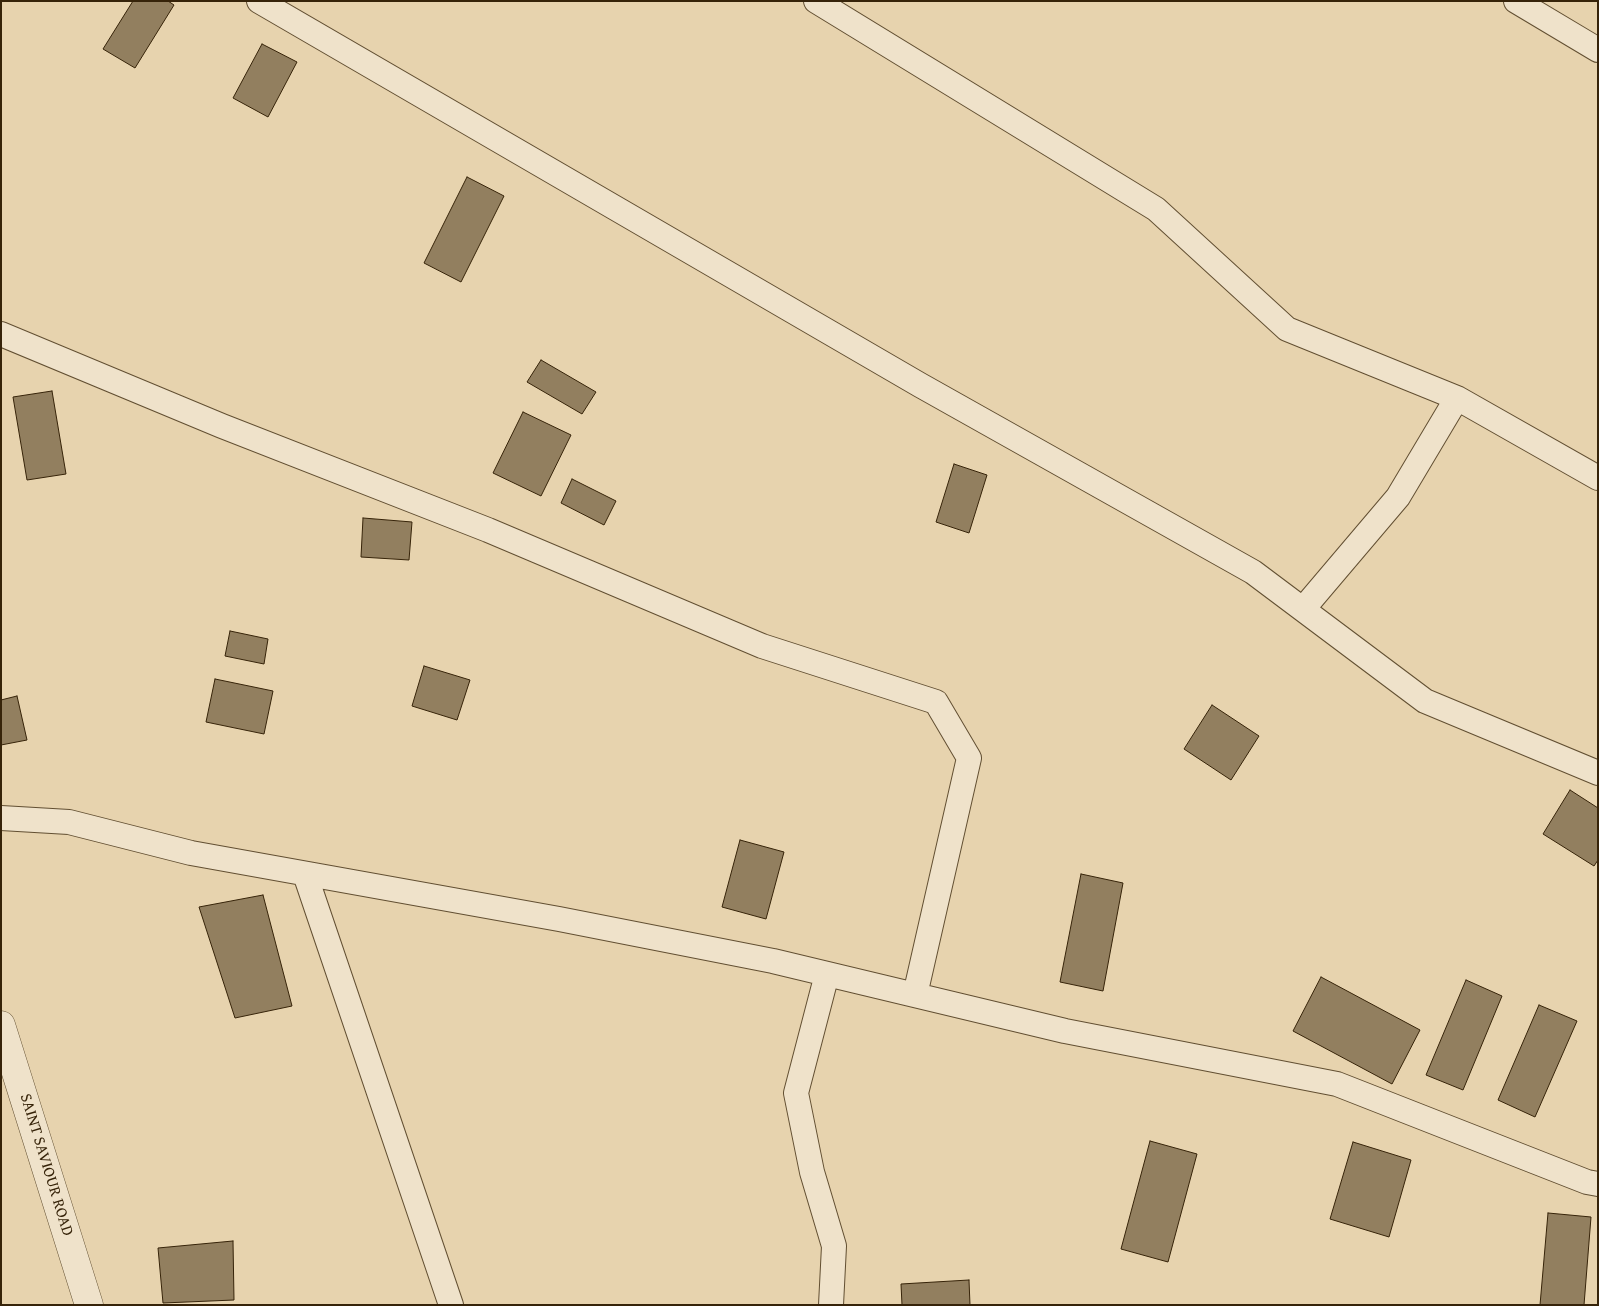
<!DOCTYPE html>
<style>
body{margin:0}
#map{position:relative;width:1599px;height:1306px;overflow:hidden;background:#e7d3ae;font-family:"Gentium Book Plus",serif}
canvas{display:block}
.frame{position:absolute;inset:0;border:2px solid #362309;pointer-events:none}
</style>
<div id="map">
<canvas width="1599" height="1306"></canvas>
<div class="frame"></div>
</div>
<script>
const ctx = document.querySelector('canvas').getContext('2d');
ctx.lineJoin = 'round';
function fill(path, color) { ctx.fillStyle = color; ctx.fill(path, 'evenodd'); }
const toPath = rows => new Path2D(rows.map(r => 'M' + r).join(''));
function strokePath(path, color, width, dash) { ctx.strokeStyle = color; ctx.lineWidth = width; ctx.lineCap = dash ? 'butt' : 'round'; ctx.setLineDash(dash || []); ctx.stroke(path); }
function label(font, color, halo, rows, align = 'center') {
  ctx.font = font + ' "Gentium Book Plus",serif'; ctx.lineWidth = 4; ctx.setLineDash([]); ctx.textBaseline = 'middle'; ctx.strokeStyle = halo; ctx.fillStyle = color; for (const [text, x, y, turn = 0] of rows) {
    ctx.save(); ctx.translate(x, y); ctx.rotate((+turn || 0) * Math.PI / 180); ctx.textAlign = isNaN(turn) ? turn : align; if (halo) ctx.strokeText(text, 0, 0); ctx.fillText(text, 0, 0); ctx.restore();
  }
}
const building = toPath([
 [133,1,168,1,174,5,135,68,103,49,133,1],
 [262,44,297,62,268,117,233,98,262,44],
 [467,177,504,196,461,282,424,263,467,177],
 [541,360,596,392,582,414,527,382,541,360],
 [52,391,66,474,27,480,13,397,52,391],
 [523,412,571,435,541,496,493,473,523,412],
 [954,464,987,475,969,533,936,522,954,464],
 [572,479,616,501,604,525,561,503,572,479],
 [363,518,412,522,409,560,361,557,363,518],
 [230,631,268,639,264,664,225,656,230,631],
 [424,666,470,680,457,720,412,706,424,666],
 [215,679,273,691,264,734,206,722,215,679],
 [17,696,27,740,1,745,1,700,17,696],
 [1212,705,1259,736,1231,780,1184,749,1212,705],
 [1570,790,1598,808,1598,860,1594,866,1543,834,1570,790],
 [740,840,784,852,766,919,722,907,740,840],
 [1081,874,1123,883,1103,991,1060,982,1081,874],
 [263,895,292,1006,235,1018,199,907,263,895],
 [1321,977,1420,1030,1392,1084,1293,1031,1321,977],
 [1466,980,1502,996,1463,1090,1426,1075,1466,980],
 [1539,1005,1577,1021,1535,1117,1498,1100,1539,1005],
 [1150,1141,1197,1154,1168,1262,1121,1249,1150,1141],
 [1353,1142,1411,1160,1389,1237,1330,1219,1353,1142],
 [1548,1213,1591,1217,1584,1305,1540,1305,1548,1213],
 [233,1241,234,1300,163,1303,158,1248,233,1241],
 [969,1280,970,1305,902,1305,901,1284,969,1280]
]);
fill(building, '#927f5f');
strokePath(building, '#362309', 1);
const minor = toPath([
 [259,1,920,385,1253,572,1425,701,1598,773],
 [816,1,1156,209,1287,329,1457,398,1598,478],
 [1516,1,1598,50],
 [1,334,222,426,488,530,762,646,936,702,969,758,915,995],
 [1303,609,1398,497,1457,398],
 [1,818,69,822,191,853,559,919,773,961,1065,1031,1337,1084,1587,1182,1598,1184],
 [305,874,451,1305],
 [827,974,796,1093,812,1172,834,1246,831,1305]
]);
const tertiary = toPath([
 [1,1025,89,1305]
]);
strokePath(minor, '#624f32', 26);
strokePath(tertiary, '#624f32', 29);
strokePath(minor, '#efe2ca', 24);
strokePath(tertiary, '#efe2ca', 28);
label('16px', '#362309', '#efe2ca', [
 ["SAINT SAVIOUR ROAD",46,1165,73]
]);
</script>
